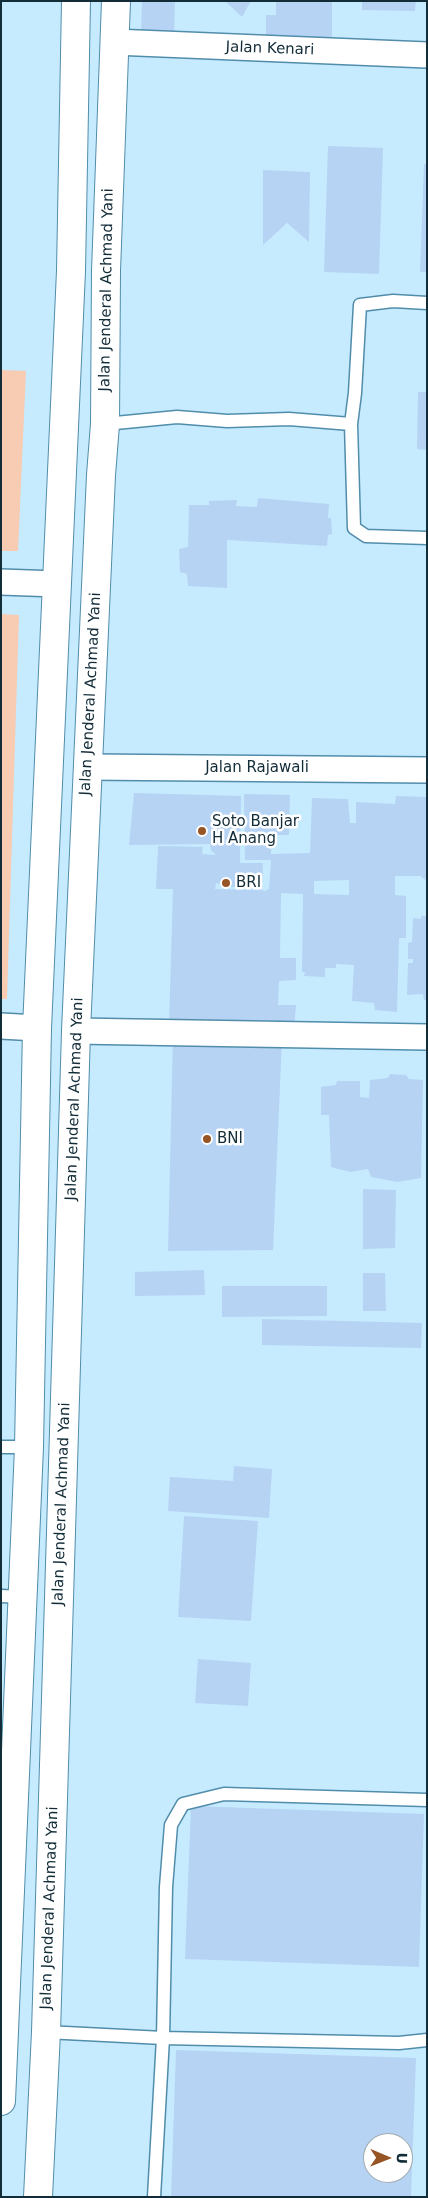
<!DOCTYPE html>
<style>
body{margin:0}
#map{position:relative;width:428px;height:2198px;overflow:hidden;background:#c6ebff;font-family:"DejaVu Sans",sans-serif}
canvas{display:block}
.frame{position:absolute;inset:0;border:2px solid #122c38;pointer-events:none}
.north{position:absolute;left:363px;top:2133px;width:50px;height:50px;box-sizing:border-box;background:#fff;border:1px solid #a0abaf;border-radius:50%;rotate:91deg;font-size:14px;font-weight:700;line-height:20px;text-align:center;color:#122c38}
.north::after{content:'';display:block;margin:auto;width:18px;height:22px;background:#975425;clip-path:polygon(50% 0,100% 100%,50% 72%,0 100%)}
</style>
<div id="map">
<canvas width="428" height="2198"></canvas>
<div class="frame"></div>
<div class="north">U</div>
</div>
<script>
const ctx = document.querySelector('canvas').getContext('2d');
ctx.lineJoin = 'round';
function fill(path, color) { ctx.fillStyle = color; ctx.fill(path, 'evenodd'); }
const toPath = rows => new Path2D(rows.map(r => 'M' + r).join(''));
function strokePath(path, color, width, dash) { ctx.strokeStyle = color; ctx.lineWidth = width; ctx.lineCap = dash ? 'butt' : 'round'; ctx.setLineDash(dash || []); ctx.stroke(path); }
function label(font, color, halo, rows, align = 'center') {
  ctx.font = font + ' "DejaVu Sans",sans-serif'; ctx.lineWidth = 5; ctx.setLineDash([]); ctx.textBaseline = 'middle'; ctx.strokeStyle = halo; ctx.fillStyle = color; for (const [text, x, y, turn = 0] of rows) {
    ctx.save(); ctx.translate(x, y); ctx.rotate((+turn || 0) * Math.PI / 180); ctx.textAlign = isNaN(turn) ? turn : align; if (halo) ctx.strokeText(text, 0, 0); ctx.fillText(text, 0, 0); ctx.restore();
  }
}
fill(toPath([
 [1,370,26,371,18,551,1,551],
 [1,614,19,615,7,999,1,999]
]), '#f8ccb2');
fill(toPath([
 [142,1,175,1,174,36,141,36],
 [225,1,251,1,242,17],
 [276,1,332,1,332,37,266,37,266,15,276,15],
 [362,1,416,1,415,11,362,10],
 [328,146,383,148,379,274,324,272],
 [424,164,427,164,427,272,420,272],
 [263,170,310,172,309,242,287,223,263,245],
 [418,392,427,392,427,450,417,449],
 [258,498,329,504,328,518,331,518,332,534,328,535,327,546,227,540,227,588,188,586,187,574,180,572,179,549,188,547,189,505,209,505,209,501,237,500,236,506,257,507],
 [134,793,241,796,240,863,263,863,262,890,265,891,269,889,271,860,245,860,244,794,290,795,289,835,272,835,271,854,310,853,312,798,348,799,350,823,356,823,356,802,395,804,396,796,427,797,427,881,420,876,395,876,395,895,406,896,406,938,399,938,397,1012,375,1010,374,1003,352,1001,354,965,336,964,336,968,325,968,325,977,304,976,305,972,302,972,303,894,281,893,280,958,296,958,296,980,279,981,278,1005,296,1005,294,1029,169,1025,173,889,156,889,158,846,203,847,202,854,216,855,211,850,210,844,129,845],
 [349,880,349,895,314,894,314,881],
 [216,883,232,887,247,886,262,890,215,889],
 [421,916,427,916,427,1001,424,1000,423,994,407,995,408,963,413,963,413,959,408,959,408,943,412,942,413,918,421,919],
 [173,1036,282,1039,273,1250,168,1251],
 [390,1074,406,1075,409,1079,423,1080,421,1178,397,1182,371,1177,368,1169,350,1172,331,1167,329,1115,321,1115,321,1087,336,1085,337,1081,360,1081,360,1097,369,1098,370,1080,388,1078],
 [363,1189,396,1190,395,1248,363,1249],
 [204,1270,205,1295,135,1296,135,1272],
 [363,1273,385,1273,386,1311,363,1311],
 [222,1286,327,1286,327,1316,222,1317],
 [262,1319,422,1323,421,1348,262,1345],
 [234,1466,272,1469,269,1518,168,1511,170,1477,233,1481],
 [184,1516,258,1521,251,1621,178,1617],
 [198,1659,251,1663,248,1706,195,1703],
 [191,1806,424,1814,419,1967,185,1959],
 [176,2050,416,2058,411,2197,171,2197],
 [373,2143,403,2143,403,2173,373,2173]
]), '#b6d3f4');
const lane = toPath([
 [427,303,393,301,360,305,355,393,351,424,354,528,366,536,427,538],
 [105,424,177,417,227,421,289,419,351,424],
 [1,1447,29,1447],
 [1,1596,23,1597],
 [46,2032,163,2038,399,2043,427,2040],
 [154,2197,163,2038,166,1887,171,1825,183,1804,224,1794,427,1800]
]);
const street = toPath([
 [114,42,427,55],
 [1,582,57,584],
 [88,767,427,770],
 [1,1026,37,1028],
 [76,1031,427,1037]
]);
const highway = toPath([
 [1,2101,29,1447,37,1028,71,271,76,1],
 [38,2197,46,2032,76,1031,101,475,105,424,106,271,116,1]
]);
strokePath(lane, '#518dab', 15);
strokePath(street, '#518dab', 28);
strokePath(highway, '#518dab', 30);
strokePath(lane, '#fff', 12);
strokePath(street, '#fff', 25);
strokePath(highway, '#fff', 28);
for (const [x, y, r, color] of [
 [202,831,5,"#975425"],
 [226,883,5,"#975425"],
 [207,1139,5,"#975425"]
]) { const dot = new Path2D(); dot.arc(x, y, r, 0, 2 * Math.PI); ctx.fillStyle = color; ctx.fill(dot); strokePath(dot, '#fff', 2); }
label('15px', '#122c38', '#fff', [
 ["Jalan Kenari",270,49,2],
 ["Jalan Jenderal Achmad Yani",107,290,-89],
 ["Jalan Jenderal Achmad Yani",91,694,-87],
 ["Jalan Rajawali",257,768],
 ["Jalan Jenderal Achmad Yani",75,1099,-88],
 ["Jalan Jenderal Achmad Yani",62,1504,-88],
 ["Jalan Jenderal Achmad Yani",50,1908,-88]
]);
label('15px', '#122c38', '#fff', [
 ["Soto Banjar",212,822],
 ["H Anang",212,839],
 ["BRI",236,883],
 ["BNI",217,1139]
], 'left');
</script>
